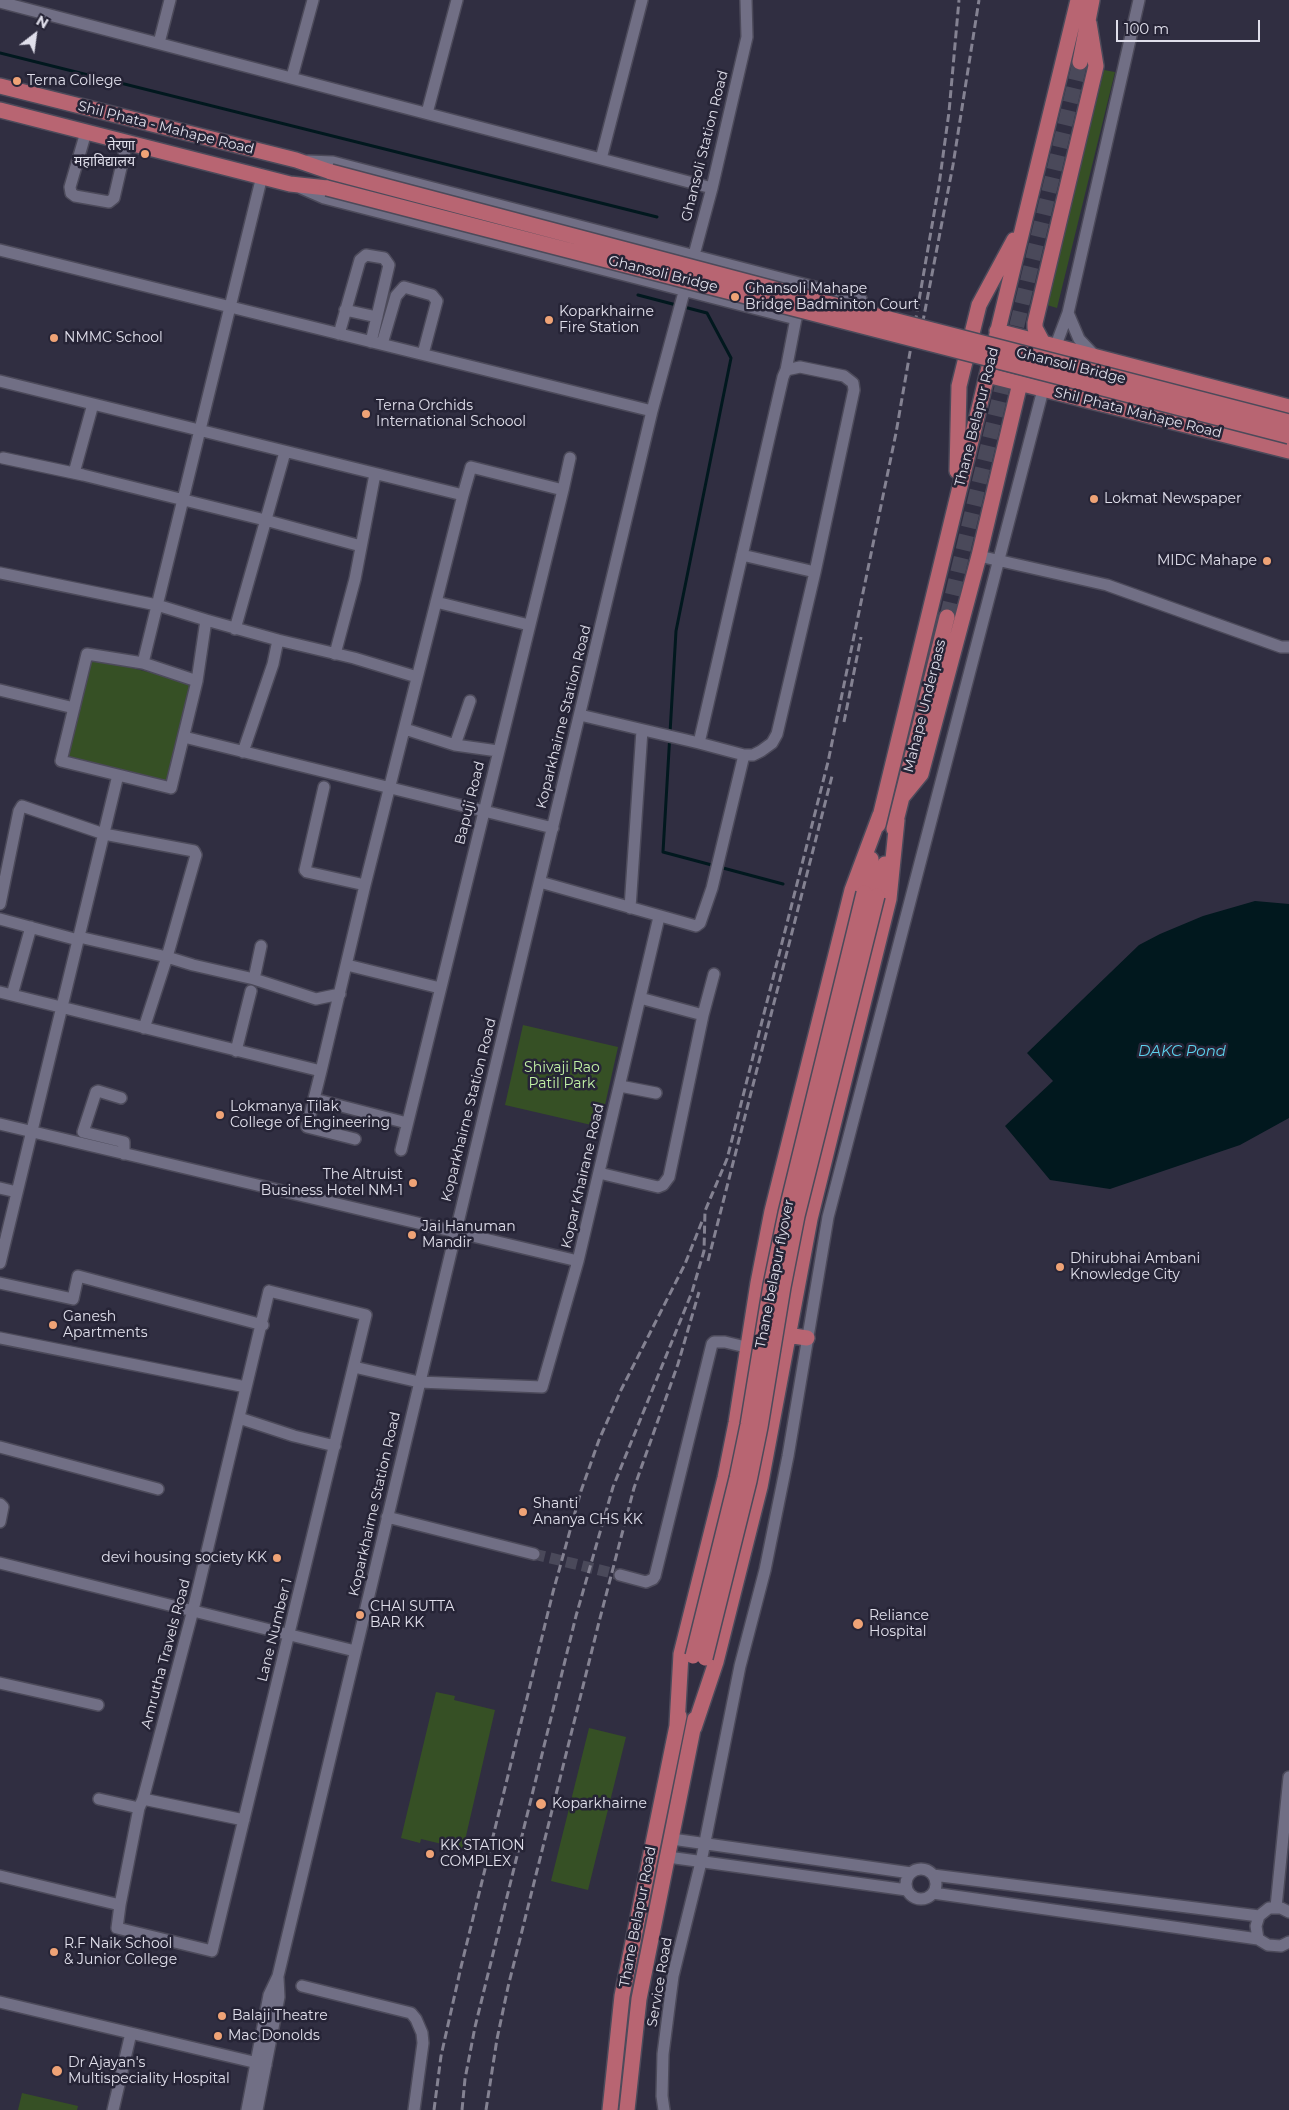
<!DOCTYPE html>
<meta charset="utf-8">
<style>
body{margin:0}
#map{position:relative;width:1289px;height:2110px;overflow:hidden;background:#302e41;font-family:Montserrat,sans-serif}
canvas{display:block}
.north{position:absolute;left:10px;top:10px;width:50px;height:50px;-webkit-text-stroke:4px #262436;paint-order:stroke;rotate:30deg;font-size:14px;font-weight:700;line-height:20px;text-align:center;color:#e0dfeb}
.north::after{content:'';display:block;margin:auto;width:18px;height:22px;background:#e0dfeb;clip-path:polygon(50% 0,100% 100%,50% 72%,0 100%)}
.scale{position:absolute;left:1116px;top:20px;width:144px;height:22px;box-sizing:border-box;border:2px solid #e0dfeb;border-top:0;padding-left:6px;font-size:15px;line-height:18px;white-space:nowrap;color:#e0dfeb;-webkit-text-stroke:4px #262436;paint-order:stroke}
</style>
<div id="map">
<canvas width="1289" height="2110"></canvas>
<div class="north">N</div>
<div class="scale">100 m</div>
</div>
<script>
const ctx = document.querySelector('canvas').getContext('2d');
ctx.lineJoin = 'round';
function fill(path, color) { ctx.fillStyle = color; ctx.fill(path, 'evenodd'); }
const toPath = rows => new Path2D(rows.map(r => 'M' + r).join(''));
function strokePath(path, color, width, dash) { ctx.strokeStyle = color; ctx.lineWidth = width; ctx.lineCap = dash ? 'butt' : 'round'; ctx.setLineDash(dash || []); ctx.stroke(path); }
function label(font, color, halo, rows, align = 'center') {
  ctx.font = font + ' Montserrat,"Noto Sans Devanagari",sans-serif'; ctx.lineWidth = 5; ctx.setLineDash([]); ctx.textBaseline = 'middle'; ctx.strokeStyle = halo; ctx.fillStyle = color; for (const [text, x, y, turn = 0] of rows) {
    ctx.save(); ctx.translate(x, y); ctx.rotate((+turn || 0) * Math.PI / 180); ctx.textAlign = isNaN(turn) ? turn : align; if (halo) ctx.strokeText(text, 0, 0); ctx.fillText(text, 0, 0); ctx.restore();
  }
}
fill(toPath([
 [1104,70,1115,72,1057,308,1047,305],
 [91,658,193,683,168,782,67,757],
 [523,1025,618,1047,600,1127,505,1105],
 [436,1692,455,1696,454,1700,495,1710,463,1849,421,1839,420,1843,401,1838],
 [589,1728,626,1737,588,1890,551,1881],
 [22,2093,78,2106,77,2110,18,2110]
]), '#365025');
fill(toPath([
 [1255,901,1289,904,1289,1118,1240,1145,1110,1189,1050,1180,1005,1126,1053,1081,1027,1053,1139,945,1160,934,1203,916]
]), '#01181e');
strokePath(toPath([
 [0,53,657,217],
 [638,295,707,313,731,358,676,631,663,852,783,884]
]), '#01181e', 3);
strokePath(toPath([
 [534,1554,620,1575]
]), '#4a495a', 11, [11, 5.5]);
strokePath(toPath([
 [947,617,1080,62]
]), '#4a495a', 15, [15, 8]);
const minor = toPath([
 [0,2,712,188],
 [159,43,170,0],
 [292,77,313,0],
 [427,113,457,0],
 [86,132,70,187,71,193,75,196,109,202,114,198,127,142],
 [601,159,642,0],
 [308,161,333,162,861,299],
 [301,188,324,198,796,319],
 [0,250,652,411],
 [345,310,377,317],
 [1068,313,1079,339,1096,357],
 [339,334,360,260,366,255,384,258,389,265,371,342],
 [382,344,396,296,404,287,432,295,437,301,423,354],
 [1053,353,1068,313,1139,0],
 [800,367,844,376,853,383,854,390,815,572,777,734,772,743,761,751,753,755,744,755,699,743,783,377,786,370,800,367],
 [786,370,797,313],
 [0,381,463,495,365,885,321,1071,0,992],
 [3,458,83,475,265,520,361,546],
 [74,473,93,404],
 [463,495,471,467,563,490,570,458],
 [742,555,815,572],
 [979,556,1107,585,1281,647,1289,647],
 [0,573,157,605,206,620,197,681],
 [436,602,529,625],
 [206,620,278,640],
 [235,629,285,452],
 [87,654,143,663,197,681,171,788,61,761,87,654],
 [335,654,355,579,375,474],
 [143,663,262,176],
 [0,690,74,708],
 [580,715,699,743],
 [405,729,455,745,498,751],
 [184,737,553,828],
 [455,745,470,701],
 [243,752,273,664,278,640,354,658,417,677],
 [324,787,305,870,307,872,365,885],
 [540,882,696,926,700,923,712,888,744,755],
 [0,904,19,811,22,806,104,834,194,851,196,855,167,957,144,1028],
 [630,908,642,730],
 [0,919,78,940],
 [79,937,167,957,193,965,254,979,316,999,340,994],
 [347,965,440,988],
 [254,979,261,946],
 [12,995,31,927],
 [703,1015,714,974],
 [236,1051,251,991],
 [321,1071,307,1127,355,1139],
 [620,1086,656,1093],
 [121,1098,98,1091,96,1092,83,1132,124,1142,124,1154],
 [314,1099,407,1123],
 [0,1124,578,1261,659,917],
 [401,1150,563,490],
 [599,1173,658,1187,663,1185,669,1177,703,1015,640,998],
 [0,1188,17,1192],
 [0,1263,118,775],
 [0,1283,73,1299,78,1276,263,1325],
 [269,1291,366,1315,212,1951,117,1928,120,1905,139,1808,143,1799,193,1610,269,1291],
 [0,1338,246,1387],
 [354,1367,419,1382,542,1387,578,1261],
 [239,1418,294,1436,335,1446],
 [0,1447,158,1489],
 [0,1504,3,1507,0,1522],
 [387,1517,534,1554],
 [0,1563,355,1651],
 [620,1575,646,1582,653,1579,655,1576,712,1344,714,1342,725,1342,754,1349],
 [0,1683,98,1705],
 [99,1799,139,1808],
 [143,1799,244,1820],
 [672,1839,911,1873],
 [668,1857,907,1890],
 '906 1884a15 15 0 1 1 30 0a15 15 0 1 1-30 0Z',
 [933,1875,1259,1916],
 [0,1876,120,1905],
 [933,1893,1258,1939],
 [1276,1907,1289,1777],
 [1289,1912,1281,1908,1269,1908,1259,1916,1256,1926,1258,1939,1268,1945,1281,1946,1289,1942],
 [302,1986,411,2013,416,2019,422,2033,423,2043,414,2110],
 [0,2002,266,2065],
 [113,2110,131,2033],
 [247,2110,269,1995,278,1976,652,411,712,188,747,37,746,0],
 [257,2110,279,1997,278,1978],
 [664,2110,662,2096,663,2054,673,1976,701,1862,740,1666,765,1570,788,1456,828,1217,1045,382]
]);
const major = toPath([
 [1080,62,1092,0],
 [0,86,296,160,331,172],
 [0,110,290,184,327,188],
 [997,331,1289,407],
 [1043,343,1035,328,1035,323,1096,66,1089,23],
 [987,375,1289,451],
 [957,471,959,386,979,305,1014,240],
 [903,796,921,774,979,556,1020,383],
 [878,825,1078,0],
 [894,829,947,617],
 [864,893,871,859],
 [877,896,885,864],
 [780,1334,807,1338],
 [677,1725,681,1654,725,1478,736,1423,758,1283,772,1211,852,890,880,815],
 [694,1728,716,1662,760,1487,810,1219,889,899,897,820],
 [610,2110,622,1996,679,1716],
 [627,2110,639,1999,695,1719]
]);
strokePath(minor, '#4c4a5a', 14);
strokePath(major, '#4c4a5a', 18);
strokePath(minor, '#716f85', 11);
strokePath(major, '#b86572', 15);
strokePath(toPath([
 [918,347,953,165,979,0],
 [844,722,861,637],
 [708,1261,832,776],
 [434,2110,441,2056,461,1967,553,1592,581,1491,599,1440,621,1390,685,1264,703,1219],
 [462,2110,465,2079,475,2027,576,1616,613,1487,692,1292,704,1251,705,1211,727,1159,828,762,896,433,939,185,949,112,959,0],
 [486,2110,497,2039,508,1987,599,1622,634,1488,678,1364,699,1292]
]), '#848292', 3, [8, 4]);
const majorBridge = toPath([
 [331,172,831,304,1289,422],
 [327,188,1289,436],
 [693,1656,737,1478,748,1425,771,1285,786,1213,864,893],
 [705,1658,749,1481,760,1427,783,1287,797,1216,877,896]
]);
strokePath(majorBridge, '#4c4a5a', 18, []);
strokePath(majorBridge, '#b86572', 15);
for (const [x, y, r, color] of [
 [17,81,5,"#efa376"],
 [145,154,5,"#efa376"],
 [735,297,5,"#efa376"],
 [549,320,5,"#efa376"],
 [54,338,5,"#efa376"],
 [366,414,5,"#efa376"],
 [1094,499,5,"#efa376"],
 [1267,561,5,"#efa376"],
 [220,1115,5,"#efa376"],
 [413,1183,5,"#efa376"],
 [412,1235,5,"#efa376"],
 [1060,1267,5,"#efa376"],
 [53,1325,5,"#efa376"],
 [523,1512,5,"#efa376"],
 [277,1558,5,"#efa376"],
 [360,1615,5,"#efa376"],
 [858,1624,6,"#efa376"],
 [541,1804,6,"#efa376"],
 [430,1854,5,"#efa376"],
 [54,1952,5,"#efa376"],
 [222,2016,5,"#efa376"],
 [218,2036,5,"#efa376"],
 [57,2071,6,"#efa376"]
]) { const dot = new Path2D(); dot.arc(x, y, r, 0, 2 * Math.PI); ctx.fillStyle = color; ctx.fill(dot); strokePath(dot, '#262436', 2); }
label('14px', '#e0dfeb', '#262436', [
 ["Terna College",27,81],
 ["तेरणा",135,146,"right"],
 ["महाविद्यालय",135,162,"right"],
 ["Ghansoli Mahape",745,289],
 ["Bridge Badminton Court",745,305],
 ["Koparkhairne",559,312],
 ["Fire Station",559,328],
 ["NMMC School",64,338],
 ["Terna Orchids",376,406],
 ["International Schoool",376,422],
 ["Lokmat Newspaper",1104,499],
 ["MIDC Mahape",1257,561,"right"],
 ["Lokmanya Tilak",230,1107],
 ["College of Engineering",230,1123],
 ["The Altruist",403,1175,"right"],
 ["Business Hotel NM-1",403,1191,"right"],
 ["Jai Hanuman",422,1227],
 ["Mandir",422,1243],
 ["Dhirubhai Ambani",1070,1259],
 ["Knowledge City",1070,1275],
 ["Ganesh",63,1317],
 ["Apartments",63,1333],
 ["Shanti",533,1504],
 ["Ananya CHS KK",533,1520],
 ["devi housing society KK",267,1558,"right"],
 ["CHAI SUTTA",370,1607],
 ["BAR KK",370,1623],
 ["Reliance",869,1616],
 ["Hospital",869,1632],
 ["Koparkhairne",552,1804],
 ["KK STATION",440,1846],
 ["COMPLEX",440,1862],
 ["R.F Naik School",64,1944],
 ["& Junior College",64,1960],
 ["Balaji Theatre",232,2016],
 ["Mac Donolds",228,2036],
 ["Dr Ajayan's",68,2063],
 ["Multispeciality Hospital",68,2079]
], 'left');
label('14px', '#e0dfeb', '#262436', [
 ["Shil Phata - Mahape Road",166,128,14],
 ["Ghansoli Station Road",705,146,-76],
 ["Ghansoli Bridge",663,274,14],
 ["Ghansoli Bridge",1071,366,14],
 ["Shil Phata Mahape Road",1138,413,14],
 ["Thane Belapur Road",977,417,-76],
 ["Mahape Underpass",925,706,-76],
 ["Koparkhairne Station Road",564,717,-76],
 ["Bapuji Road",470,803,-76],
 ["Koparkhairne Station Road",469,1110,-76],
 ["Kopar Khairane Road",583,1176,-77],
 ["Thane belapur flyover",775,1274,-79],
 ["Koparkhairne Station Road",375,1504,-77],
 ["Lane Number 1",275,1630,-76],
 ["Amrutha Travels Road",166,1654,-75],
 ["Thane Belapur Road",638,1917,-79],
 ["Service Road",660,1982,-80]
]);
label('14px', '#c2f2a6', '#262436', [
 ["Shivaji Rao",562,1068],
 ["Patil Park",562,1084]
]);
label('italic 15px', '#5bd0ec', '#262436', [
 ["DAKC Pond",1182,1052]
]);
</script>
